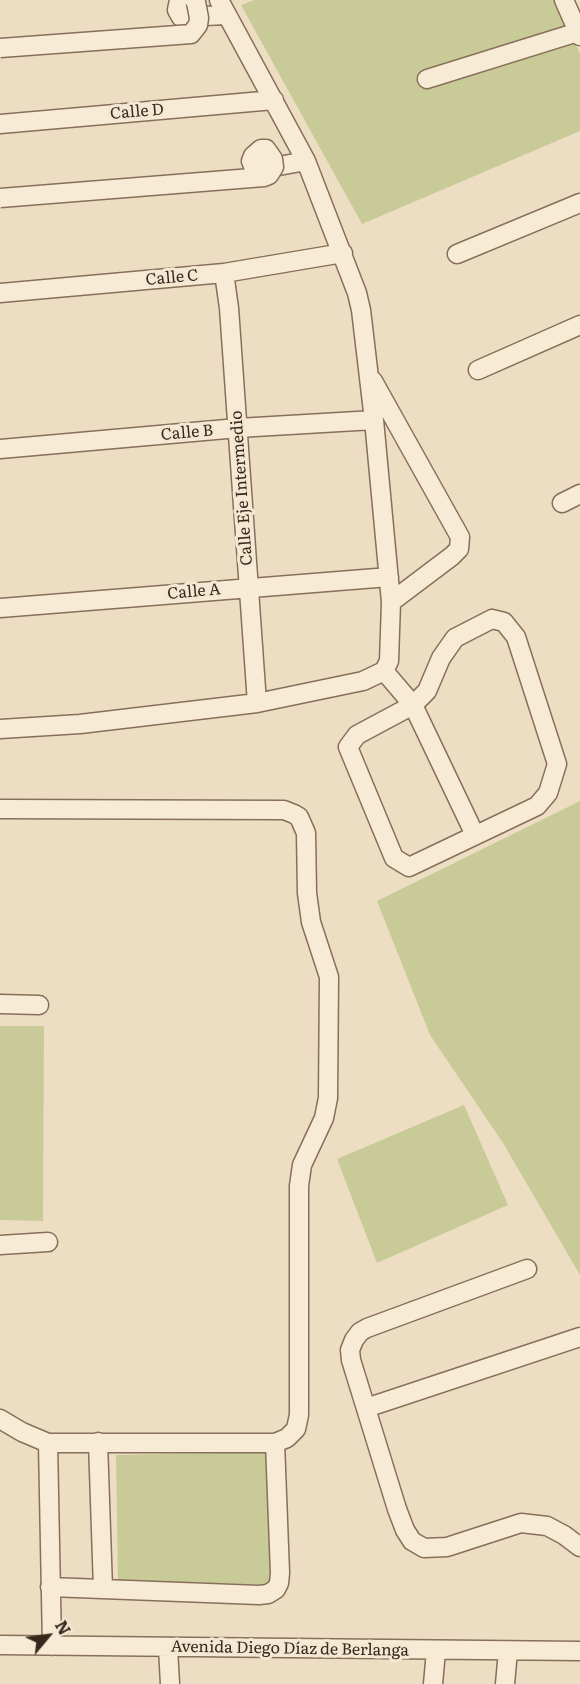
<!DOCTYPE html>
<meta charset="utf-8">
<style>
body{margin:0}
#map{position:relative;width:580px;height:1684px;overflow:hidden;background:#edddc3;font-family:Literata,serif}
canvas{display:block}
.north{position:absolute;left:18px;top:1606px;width:60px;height:60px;-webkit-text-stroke:4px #f5e8d2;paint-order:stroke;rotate:61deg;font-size:16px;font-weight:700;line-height:24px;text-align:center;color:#37281e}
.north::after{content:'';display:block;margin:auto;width:21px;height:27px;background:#37281e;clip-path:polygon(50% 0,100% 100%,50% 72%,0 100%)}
</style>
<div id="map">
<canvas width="580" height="1684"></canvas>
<div class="north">N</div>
</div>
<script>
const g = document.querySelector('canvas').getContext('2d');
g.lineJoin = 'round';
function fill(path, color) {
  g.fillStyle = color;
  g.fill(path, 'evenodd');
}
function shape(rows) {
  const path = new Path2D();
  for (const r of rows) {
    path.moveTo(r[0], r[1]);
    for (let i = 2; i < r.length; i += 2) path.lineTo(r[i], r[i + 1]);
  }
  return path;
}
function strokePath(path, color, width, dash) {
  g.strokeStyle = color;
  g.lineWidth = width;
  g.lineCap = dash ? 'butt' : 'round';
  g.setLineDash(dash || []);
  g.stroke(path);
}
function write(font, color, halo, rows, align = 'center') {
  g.font = font + ' Literata,serif';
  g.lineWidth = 6;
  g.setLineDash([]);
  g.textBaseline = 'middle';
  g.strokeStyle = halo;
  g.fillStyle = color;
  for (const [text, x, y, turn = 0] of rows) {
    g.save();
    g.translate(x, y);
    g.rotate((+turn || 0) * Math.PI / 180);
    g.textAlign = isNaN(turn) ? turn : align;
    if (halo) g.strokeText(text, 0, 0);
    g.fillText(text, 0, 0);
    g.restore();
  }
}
const green = shape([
 [254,0,557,0,580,54,580,131,362,224,241,5],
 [580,801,580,1275,503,1143,430,1035,377,901],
 [0,1026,44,1026,43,1221,0,1220],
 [464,1105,508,1205,377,1263,337,1159],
 [271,1452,275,1585,118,1580,116,1455]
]);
const minor = shape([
 [179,0,177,10,181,17,227,15],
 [219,0,306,161,357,293,361,310,374,420,391,602,389,661,384,671],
 [564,0,580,36],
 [427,79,578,32],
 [0,124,274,100],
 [262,169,306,161],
 [457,254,580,203],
 [224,273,229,308,257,703],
 [0,293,224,273,343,253],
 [478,370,580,325],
 [373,381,460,537,459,549,452,556,391,602],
 [0,449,238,428,374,420],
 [562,503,580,494],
 [0,608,389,577],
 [492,619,504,622,516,637,557,764,548,793,537,806,409,867,394,858,348,747,357,735,413,705,427,691,441,658,455,638,492,619],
 [384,671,413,705,475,835],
 [0,729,80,724,257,703,363,681,384,671],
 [0,809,284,810,294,814,299,817,306,833,307,893,311,922,329,977,328,1098,324,1118,302,1165,299,1186,299,1415,296,1429,287,1438,275,1443,48,1443,22,1432,0,1419],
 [0,1004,39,1005],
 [0,1245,48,1242],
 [527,1269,367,1328,360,1332,354,1340,350,1350,351,1360,397,1509,405,1530,412,1541,424,1548,447,1547,521,1523,547,1526,564,1535,580,1547],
 [366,1408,580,1337],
 [98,1442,103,1589],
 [48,1443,52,1646],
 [50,1587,259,1595,268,1594,276,1589,279,1583,280,1573,275,1443],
 [0,1645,580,1651],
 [168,1648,170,1684],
 [433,1684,436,1651],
 [505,1684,508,1651]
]);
const minorBridge = shape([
 [0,48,191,34,198,25,199,18,196,2,194,0],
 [0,198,264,177,269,175,274,167,273,159,266,149,261,149,253,156,251,161,253,166,256,168,262,169]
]);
const streetNames = [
 ["Calle D",137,112,-5],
 ["Calle C",172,278,-5],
 ["Calle B",187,433,-5],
 ["Calle Eje Intermedio",242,488,-94],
 ["Calle A",194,592,-5],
 ["Avenida Diego Díaz de Berlanga",290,1649,1]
];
fill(green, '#c8cb97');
strokePath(minor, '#876f5a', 21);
strokePath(minor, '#f8ebd6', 18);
strokePath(minorBridge, '#876f5a', 21, []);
strokePath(minorBridge, '#f8ebd6', 18);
write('16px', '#37281e', '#f5e8d2', streetNames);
</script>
